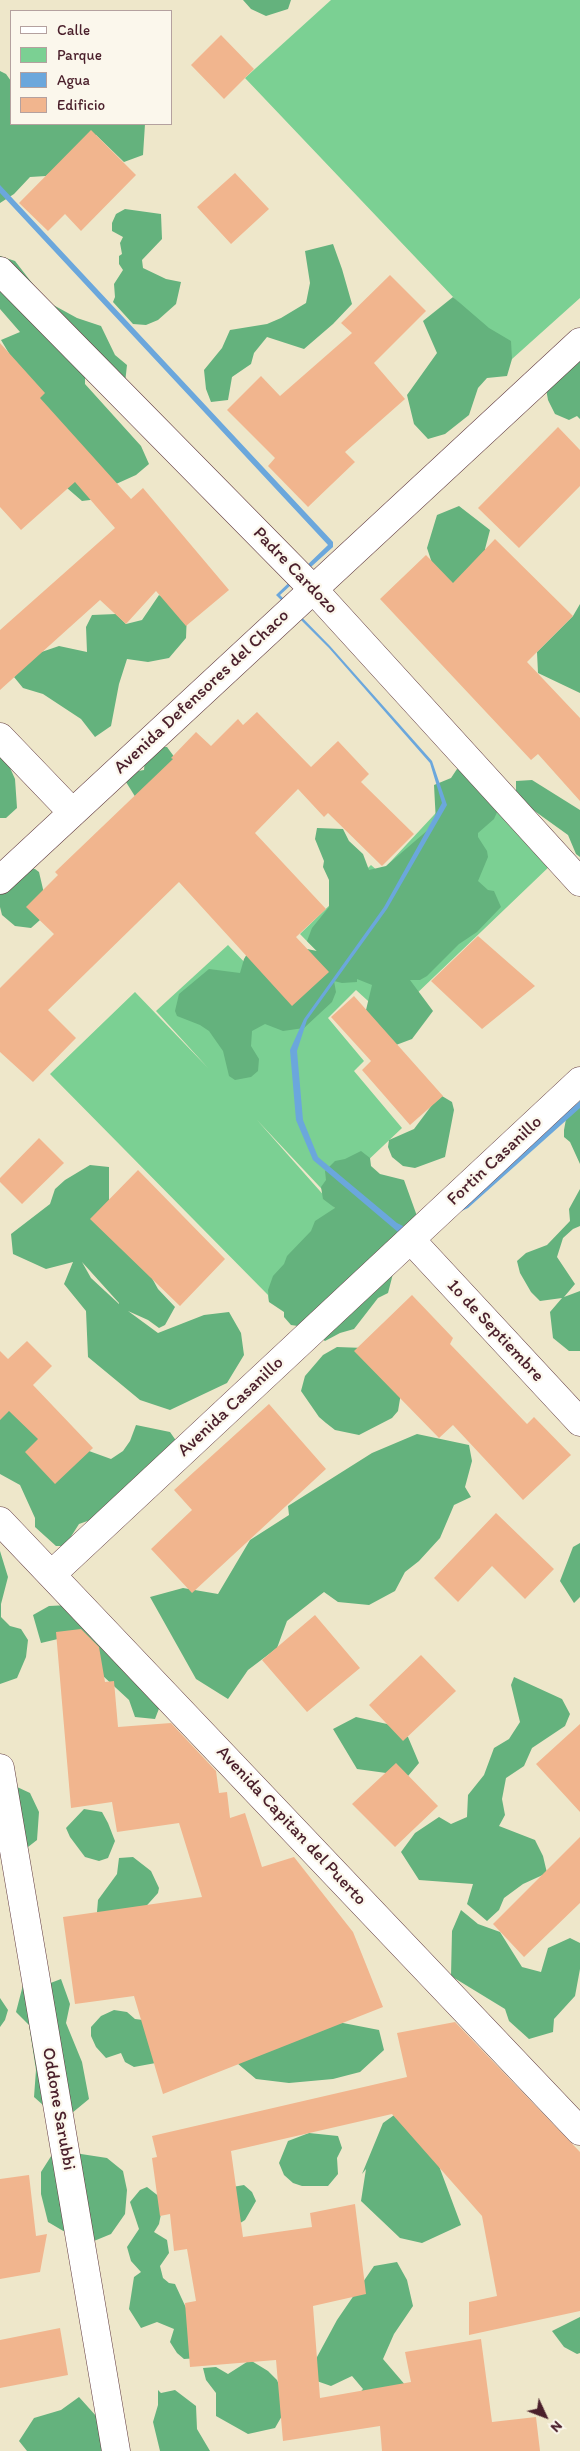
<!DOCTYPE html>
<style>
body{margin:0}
#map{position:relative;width:580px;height:2451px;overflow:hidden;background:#eee7ca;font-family:Itim,sans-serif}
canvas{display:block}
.legend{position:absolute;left:10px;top:10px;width:162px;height:115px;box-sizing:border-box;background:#fbf7ec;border:1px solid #b4a19f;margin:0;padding:6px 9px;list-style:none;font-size:15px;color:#4a1f2b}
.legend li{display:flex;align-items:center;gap:10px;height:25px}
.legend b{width:25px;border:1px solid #b4a19f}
.north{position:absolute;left:520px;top:2391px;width:50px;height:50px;-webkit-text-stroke:4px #fbf7ec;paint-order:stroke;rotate:133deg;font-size:14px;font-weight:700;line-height:20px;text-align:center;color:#4a1f2b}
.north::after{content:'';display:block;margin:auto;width:18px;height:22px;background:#4a1f2b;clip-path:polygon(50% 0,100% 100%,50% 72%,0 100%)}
</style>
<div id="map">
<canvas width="580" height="2451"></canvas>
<ul class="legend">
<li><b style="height:6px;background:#fff"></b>Calle</li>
<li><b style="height:14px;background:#7bd093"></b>Parque</li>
<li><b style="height:14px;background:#6ba7dc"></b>Agua</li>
<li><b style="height:14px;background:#f1b58e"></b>Edificio</li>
</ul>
<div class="north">N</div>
</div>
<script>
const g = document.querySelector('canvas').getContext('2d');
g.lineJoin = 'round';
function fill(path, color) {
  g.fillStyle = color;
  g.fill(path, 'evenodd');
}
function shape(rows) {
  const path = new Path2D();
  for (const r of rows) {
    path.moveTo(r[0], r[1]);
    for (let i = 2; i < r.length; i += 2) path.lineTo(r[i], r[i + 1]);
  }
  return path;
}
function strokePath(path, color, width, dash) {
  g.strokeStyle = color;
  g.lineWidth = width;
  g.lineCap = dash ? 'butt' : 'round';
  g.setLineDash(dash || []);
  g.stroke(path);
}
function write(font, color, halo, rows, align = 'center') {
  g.font = font + ' Itim,sans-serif';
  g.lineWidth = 4.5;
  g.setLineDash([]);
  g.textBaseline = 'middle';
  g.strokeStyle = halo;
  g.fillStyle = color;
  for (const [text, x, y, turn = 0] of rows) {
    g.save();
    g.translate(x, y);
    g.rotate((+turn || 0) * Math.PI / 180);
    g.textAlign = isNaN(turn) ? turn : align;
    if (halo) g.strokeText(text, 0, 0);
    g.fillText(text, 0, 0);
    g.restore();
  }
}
const green = shape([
 [331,0,580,0,580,298,512,359,245,78],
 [473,773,553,863,389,1020,356,990,328,1018,364,1061,354,1071,402,1128,364,1164,418,1221,269,1302,268,1295,50,1074,135,992,208,1068,156,1011,228,945,291,1011,334,969,300,934,371,865,380,873],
 [257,1120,349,1218,335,1208]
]);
const forest = shape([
 [243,0,291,0,288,9,266,16,251,9],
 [0,71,6,74,11,81,11,124,145,124,143,155,124,162,96,135,46,176,30,177,14,194,0,203],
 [125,209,161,214,162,239,142,260,143,268,166,279,181,282,176,304,158,320,146,325,133,324,113,302,115,297,114,284,123,270,119,264,119,256,122,254,120,243,123,237,112,231,112,223,116,214],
 [333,244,342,269,352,304,333,324,304,349,267,337,254,353,251,364,232,377,228,400,211,402,206,389,204,370,222,348,230,330,267,324,281,318,306,303,310,283,305,251],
 [0,256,15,261,46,301,77,318,101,326,115,355,127,365,124,392,107,397,87,380,85,365,85,384,141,446,149,464,136,475,116,484,98,499,82,501,67,488,32,474,10,355,1,340,20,332,0,309],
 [453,297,489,328,511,341,512,359,507,376,487,378,478,388,469,415,445,434,428,439,414,424,407,395,437,353,423,321],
 [580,360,580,419,577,416,569,420,555,414,548,400,545,383],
 [459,506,490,530,485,549,489,571,476,592,439,584,427,548,437,515],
 [159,595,187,612,186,638,169,658,148,662,127,659,119,684,111,726,95,737,81,719,43,694,23,688,14,677,27,657,59,646,87,652,86,627,92,615,116,614,126,624,142,620],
 [580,604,580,693,538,673,537,652,573,616],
 [162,747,167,747,178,762,136,798,126,782,138,771,144,770,145,758],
 [0,752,7,761,15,779,17,808,6,818,0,818],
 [457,769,472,770,498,810,494,819,478,833,478,837,487,851,488,857,478,881,488,890,494,891,501,907,477,932,459,944,427,976,420,980,410,980,433,1011,412,1039,388,1048,366,1010,372,985,357,979,357,982,342,983,334,981,336,992,332,1002,304,1028,283,1031,265,1024,252,1031,251,1046,259,1059,258,1071,251,1077,235,1080,229,1076,223,1051,209,1031,200,1025,177,1016,175,1011,179,994,209,969,240,973,244,959,250,949,302,948,317,951,307,941,312,928,329,907,329,880,323,867,324,861,315,839,317,828,343,829,349,841,363,854,369,870,386,866,436,823,434,785,451,778],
 [532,780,580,810,580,857,576,854,568,835,529,807,516,793,516,781],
 [24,868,35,869,39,872,46,902,40,920,31,928,15,926,2,915,0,907,0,885],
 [442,1096,452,1102,454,1110,445,1157,415,1168,403,1166,392,1157,388,1147,389,1140,414,1129,432,1105],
 [580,1101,580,1164,570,1142,564,1137,564,1130,566,1119],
 [361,1151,370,1158,371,1166,380,1174,404,1180,417,1216,402,1239,388,1293,378,1298,354,1329,340,1333,325,1341,305,1327,291,1325,284,1317,284,1312,269,1302,268,1290,273,1276,284,1264,287,1256,311,1231,315,1221,335,1208,323,1199,321,1187,326,1180,325,1171,335,1161,345,1159],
 [90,1165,109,1167,109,1201,158,1289,175,1307,165,1325,159,1328,148,1320,128,1311,158,1333,204,1315,229,1312,241,1333,244,1355,227,1383,170,1410,140,1400,88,1357,86,1311,64,1284,73,1262,46,1269,13,1254,11,1234,50,1204,55,1189,65,1180],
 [82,1262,119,1303,119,1304,91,1278],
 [580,1189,580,1226,573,1229,563,1238,557,1257,575,1284,564,1297,580,1291,580,1351,569,1351,553,1338,550,1312,562,1298,540,1301,531,1292,520,1273,517,1261,526,1253,547,1245,570,1221,569,1209],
 [337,1347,364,1348,401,1393,398,1411,392,1418,359,1435,335,1430,326,1423,319,1417,301,1391,305,1376,323,1355],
 [0,1359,89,1451,111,1459,123,1451,130,1441,136,1425,170,1432,177,1442,93,1519,79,1524,65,1546,56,1546,35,1527,35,1518,20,1485,0,1474],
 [417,1434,469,1445,472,1461,465,1487,471,1497,454,1505,440,1538,419,1561,405,1572,395,1591,369,1605,338,1602,324,1592,287,1621,277,1648,248,1670,228,1699,196,1679,150,1597,183,1588,218,1594,250,1540,289,1515,288,1506,372,1453],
 [580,1543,580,1597,574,1603,560,1581,573,1547],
 [0,1551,8,1577,1,1604,1,1617,10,1626,21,1629,28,1640,26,1657,17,1678,0,1684],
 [69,1605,165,1693,155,1719,135,1717,129,1700,62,1638,41,1643,33,1615,49,1606],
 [514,1677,562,1699,570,1714,565,1726,532,1748,524,1766,506,1778,502,1799,505,1815,499,1826,535,1840,543,1856,547,1873,523,1884,504,1898,499,1910,487,1921,467,1904,473,1884,419,1880,401,1852,415,1833,439,1817,451,1824,467,1817,468,1795,484,1775,494,1748,509,1739,520,1722,511,1685],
 [356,1717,387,1724,408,1737,419,1763,408,1776,357,1769,333,1729],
 [15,1786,30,1793,39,1812,37,1840,28,1847,7,1850],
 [84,1809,102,1812,108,1823,115,1841,108,1858,99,1861,85,1857,70,1837,66,1828],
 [133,1857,151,1871,159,1888,158,1893,131,1923,112,1921,97,1912,98,1900,117,1874,119,1858],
 [461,1910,478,1924,500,1932,522,1967,541,1972,548,1948,570,1938,580,1943,580,1969,575,1996,554,2019,553,2032,529,2039,509,2021,505,2009,451,1976,452,1931],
 [61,1979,70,2004,66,2023,82,2062,89,2099,72,2113,43,2105,34,2097,36,2070,29,2025,16,2012,23,1985,48,1984],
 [0,1998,8,2010,5,2020,0,2027],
 [114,2010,127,2012,135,2019,143,2020,161,2062,134,2067,125,2062,121,2053,106,2058,96,2047,91,2036,91,2027,101,2016],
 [343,2023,379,2030,384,2050,360,2072,333,2079,289,2083,256,2079,231,2058,309,2024],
 [397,2113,439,2166,461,2225,422,2243,400,2238,361,2201,366,2169,362,2174,383,2123],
 [309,2133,338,2136,342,2148,337,2158,338,2174,328,2186,302,2186,293,2183,284,2175,279,2163,288,2141],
 [55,2150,107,2158,123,2171,127,2190,125,2214,111,2234,94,2241,65,2232,48,2222,41,2194,41,2172],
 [244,2185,252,2192,256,2201,245,2220,234,2227,221,2189],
 [147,2187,161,2198,162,2209,159,2224,154,2232,167,2240,169,2253,160,2266,163,2278,169,2283,175,2284,187,2310,198,2358,184,2359,177,2353,170,2342,174,2329,157,2322,141,2328,129,2309,134,2277,141,2272,131,2261,127,2247,139,2229,130,2202,140,2190],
 [397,2262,407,2280,413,2306,394,2334,383,2359,418,2400,352,2402,363,2389,352,2376,331,2386,311,2379,317,2357,337,2320,374,2266],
 [580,2317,580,2353,577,2354,564,2347,552,2331],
 [250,2360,268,2371,277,2380,286,2402,283,2414,275,2428,248,2434,216,2416,216,2393,206,2380,203,2368,216,2367,228,2374],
 [158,2390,161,2393,175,2390,196,2406,197,2429,210,2451,160,2451,153,2422,158,2405],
 [79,2397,97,2417,104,2451,27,2451,19,2441,34,2418,61,2410]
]);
const water = shape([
 [0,185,333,542,333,547,280,595,330,646,432,761,447,805,387,909,307,1020,297,1051,303,1120,318,1157,397,1223,409,1229,521,1150,580,1101,580,1108,468,1208,405,1238,313,1160,296,1120,290,1050,304,1019,384,907,442,803,430,763,329,648,276,595,328,545,0,193]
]);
const building = shape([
 [221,35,254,69,224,99,191,65],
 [91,130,136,175,81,231,65,214,48,231,19,203],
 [235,173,269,209,231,244,197,207],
 [390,275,426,311,374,363,405,399,345,452,355,462,308,507,268,466,275,458,227,410,261,376,280,396,352,333,341,323],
 [0,343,45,393,40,398,131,499,143,488,229,590,186,626,156,591,126,624,100,600,0,690,0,630,115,528,75,482,21,530,0,507],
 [558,427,580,450,580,486,519,548,478,508],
 [495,539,573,616,527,662,580,718,580,801,538,754,531,760,380,599,426,555,453,583],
 [257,712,311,767,338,741,369,774,361,782,414,834,382,866,328,813,324,817,298,789,255,833,326,909,296,937,329,972,292,1006,179,882,48,1010,76,1038,33,1082,0,1052,0,988,54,934,26,907,58,875,55,872,173,759,171,758,196,732,211,746,238,719,243,725],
 [478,936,535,986,482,1029,431,981],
 [354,996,443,1096,410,1125,362,1070,371,1061,331,1017],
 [39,1138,64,1163,22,1204,0,1182,0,1178],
 [138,1170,225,1259,180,1306,90,1219],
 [412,1295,453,1338,450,1344,527,1424,534,1417,571,1455,523,1500,453,1425,439,1438,354,1351],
 [27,1341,52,1366,33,1385,93,1448,55,1484,25,1452,38,1439,9,1411,0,1420,0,1351,8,1359],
 [269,1404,326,1469,192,1593,151,1549,192,1510,174,1490],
 [496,1513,554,1569,525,1599,492,1566,458,1602,434,1578],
 [315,1615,360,1668,307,1712,262,1660],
 [81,1629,99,1647,105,1682,114,1681,118,1727,171,1723,216,1771,219,1793,227,1792,230,1818,245,1813,262,1867,294,1857,353,1932,383,2007,163,2094,134,1996,75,2004,63,1917,202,1897,179,1823,117,1832,112,1802,71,1808,56,1632],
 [421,1655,456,1691,403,1741,369,1705],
 [580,1724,580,1812,536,1764],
 [396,1763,438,1806,395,1847,352,1804],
 [580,1837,580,1903,524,1957,493,1924],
 [455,2022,580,2152,580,2311,469,2335,469,2302,497,2296,482,2216,392,2114,231,2151,243,2237,312,2227,310,2213,355,2204,366,2294,313,2306,320,2398,411,2382,405,2352,481,2339,492,2422,536,2417,540,2451,382,2451,380,2426,283,2441,276,2360,190,2367,185,2303,196,2301,187,2249,174,2251,170,2214,160,2216,152,2158,157,2157,152,2136,407,2077,397,2033],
 [29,2175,36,2236,47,2234,40,2272,0,2279,0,2179],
 [60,2328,68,2375,0,2388,0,2340]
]);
const minor = shape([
 [0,271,313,589,580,882],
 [0,737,72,812],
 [0,880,580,342],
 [411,1240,580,1422],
 [0,1521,580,2131],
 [52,1574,580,1081],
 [0,1768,116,2451]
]);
const streetNames = [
 ["Padre Cardozo",295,571,46],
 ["Avenida Defensores del Chaco",202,692,-43],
 ["Fortin Casanillo",495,1161,-43],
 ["1o de Septiembre",495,1331,47],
 ["Avenida Casanillo",231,1407,-43],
 ["Avenida Capitan del Puerto",291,1826,47],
 ["Oddone Sarubbi",58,2109,80]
];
fill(green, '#7bd093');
fill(forest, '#64b27d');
fill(water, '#6ba7dc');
fill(building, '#f1b58e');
strokePath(minor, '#633d43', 29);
strokePath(minor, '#fff', 28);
write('18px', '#4a1f2b', '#fbf7ec', streetNames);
</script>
